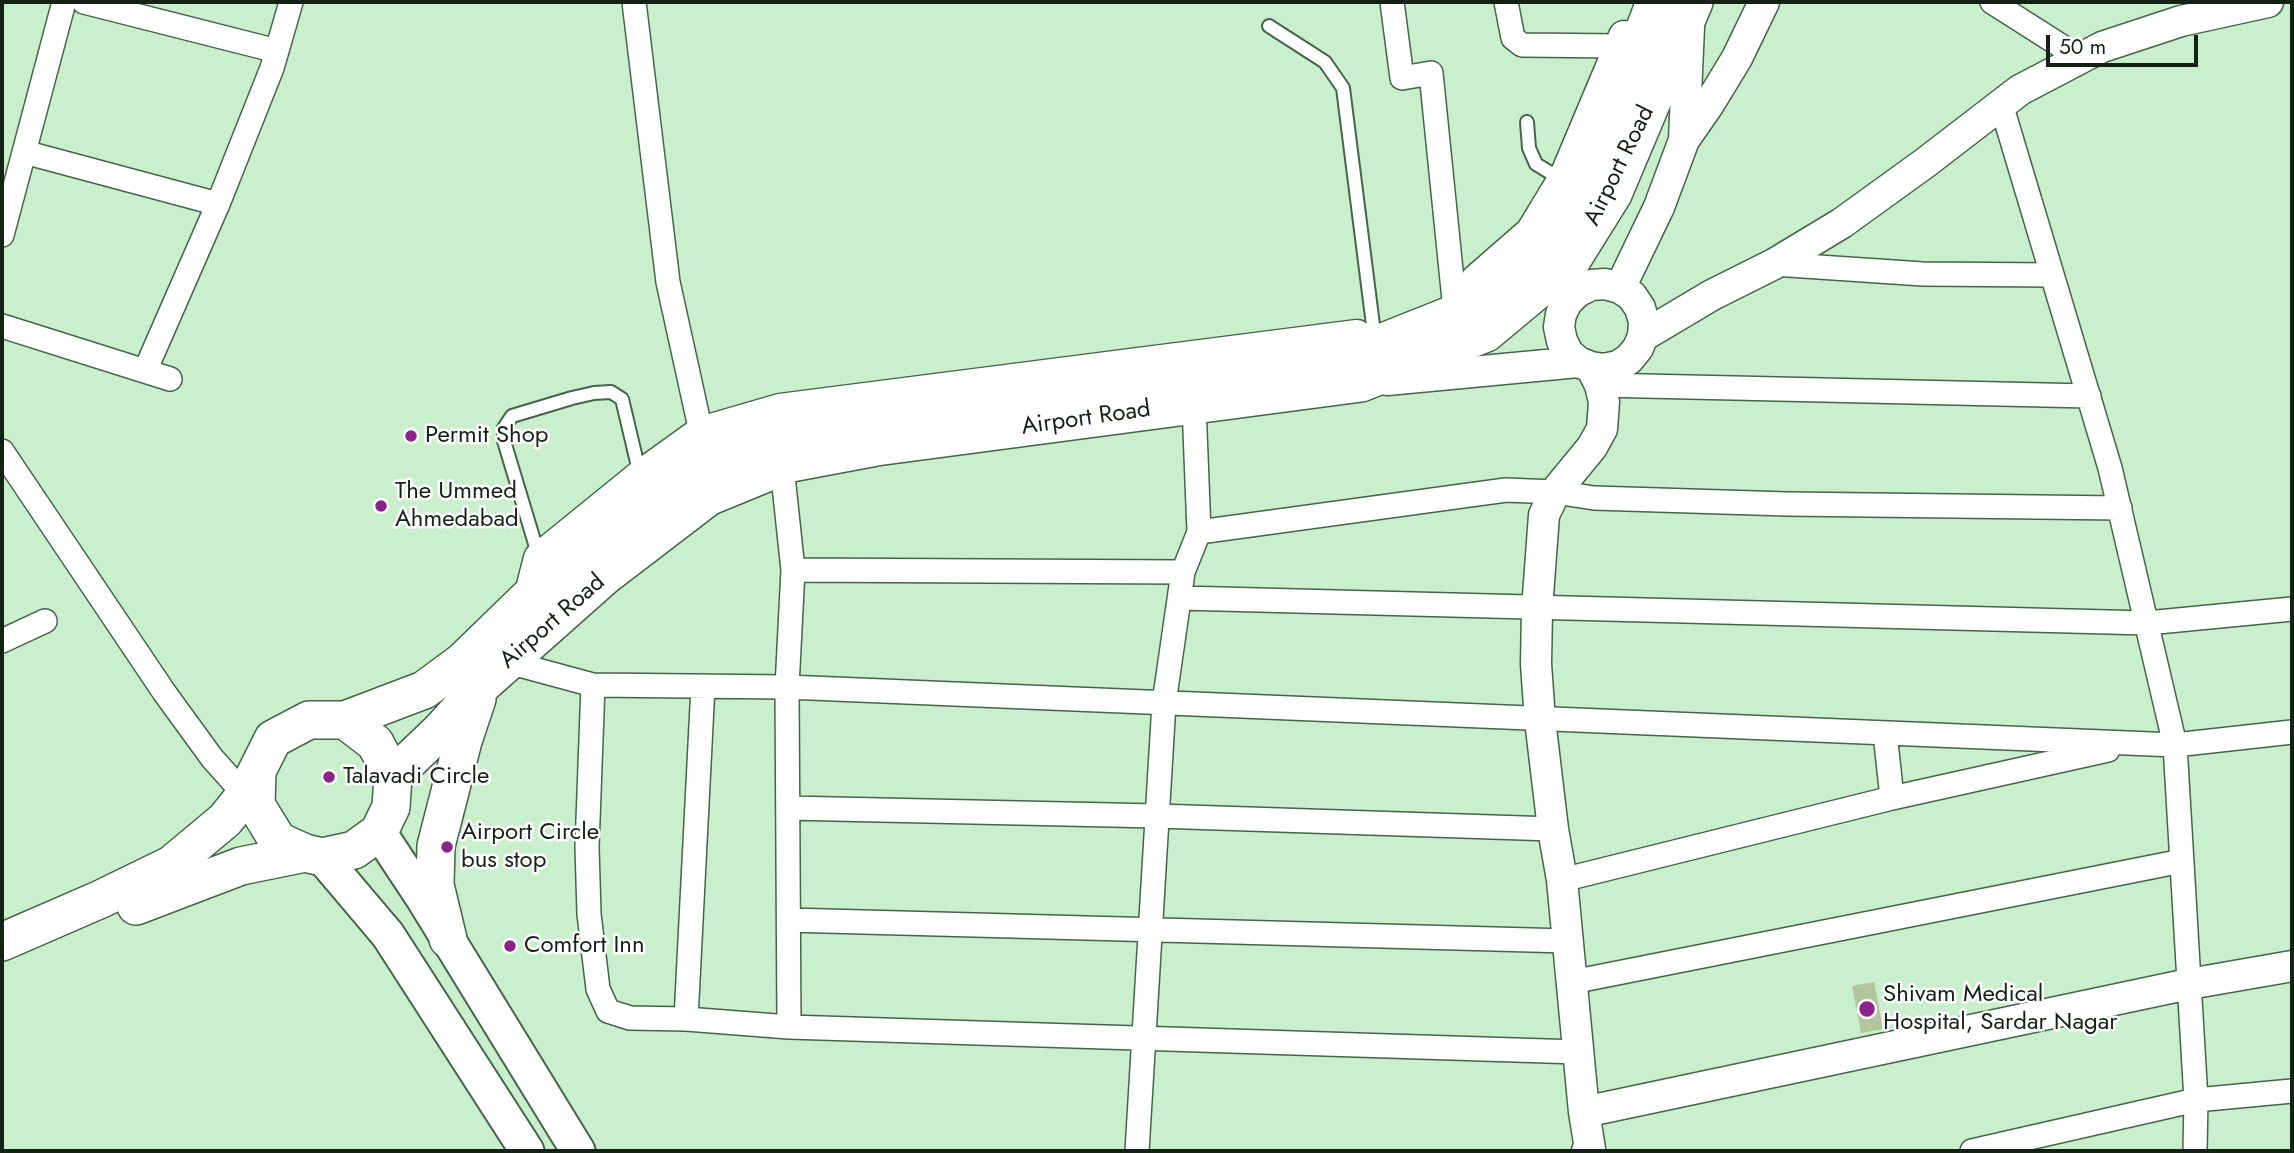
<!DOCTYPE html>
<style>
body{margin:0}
#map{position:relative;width:2294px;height:1153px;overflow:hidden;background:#c9efcd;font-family:Jost,sans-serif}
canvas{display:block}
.frame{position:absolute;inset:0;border:4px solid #142216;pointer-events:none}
.scale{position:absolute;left:2046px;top:35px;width:152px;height:32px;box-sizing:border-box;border:4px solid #142216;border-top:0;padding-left:9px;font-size:21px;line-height:24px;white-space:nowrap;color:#142216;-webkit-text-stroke:5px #fff;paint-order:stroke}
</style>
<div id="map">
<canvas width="2294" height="1153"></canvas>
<div class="frame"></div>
<div class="scale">50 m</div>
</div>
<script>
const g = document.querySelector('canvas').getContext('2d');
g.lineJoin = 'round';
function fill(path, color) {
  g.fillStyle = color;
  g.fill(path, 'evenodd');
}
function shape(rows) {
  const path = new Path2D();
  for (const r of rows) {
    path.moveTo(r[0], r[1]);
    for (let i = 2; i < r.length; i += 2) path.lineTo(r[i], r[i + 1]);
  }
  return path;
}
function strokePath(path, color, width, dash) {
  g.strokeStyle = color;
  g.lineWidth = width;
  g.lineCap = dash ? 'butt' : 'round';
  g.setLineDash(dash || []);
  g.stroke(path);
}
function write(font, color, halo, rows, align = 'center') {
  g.font = font + ' Jost,sans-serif';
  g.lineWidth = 5;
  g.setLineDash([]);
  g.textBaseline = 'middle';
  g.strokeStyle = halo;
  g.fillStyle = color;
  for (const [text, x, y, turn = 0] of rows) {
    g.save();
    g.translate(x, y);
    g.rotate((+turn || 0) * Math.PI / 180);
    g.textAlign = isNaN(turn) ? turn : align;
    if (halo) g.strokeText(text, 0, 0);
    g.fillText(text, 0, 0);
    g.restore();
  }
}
const building = shape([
 [1874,982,1883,1029,1861,1033,1852,986]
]);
const service = shape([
 [1269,26,1325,62,1343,88,1374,333],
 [1527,122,1529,148,1536,164,1549,172,1564,176],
 [539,557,504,441,504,428,512,416,572,398,594,393,611,392,622,399,640,475]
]);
const minor = shape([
 [84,2,277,51],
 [634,2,668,282,701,432],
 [1392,2,1402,78,1431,73,1454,300],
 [1506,2,1513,38,1522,45,1620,46],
 [1992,2,2080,58],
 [2001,104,2110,468,2175,745,2196,1100,2195,1151],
 [24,152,218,204],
 [2,235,64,2],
 [1774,264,1923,274,2052,275],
 [2,326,170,379],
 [145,371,218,204,272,68,291,2],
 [1600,385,2089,396],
 [2,451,164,692,212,758,245,795],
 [782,467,793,570,787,687,789,1027,1578,1052],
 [1199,532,1506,490,1555,492,1594,498,1787,504,2120,508],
 [793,570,1183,572],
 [1181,598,2147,623,2292,609],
 [2,641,45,621],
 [508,662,593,685,787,687,2175,745,2292,732],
 [593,685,587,847,589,914,598,989,608,1011,630,1018,686,1019,703,686],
 [1885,733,1892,798],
 [788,808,1157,816,1553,829],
 [1562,880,1892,798,2108,750],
 [789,920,1568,941],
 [1572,982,2182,861],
 [686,1019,789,1027],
 [1137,1151,1164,703,1183,572,1199,532,1194,405],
 [1972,1151,2196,1100,2292,1091]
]);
const tertiary = shape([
 [1684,140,1709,104,1737,58,1764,2],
 [1476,280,1531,232,1565,176,1624,36],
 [1620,288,1659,207,1684,140,1689,27],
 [1643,336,1712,295,1774,264,1842,223,1925,163,2020,90,2102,47,2181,21,2268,2],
 [1387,380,1578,362],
 [529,597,539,558,640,476,701,432,780,409,1357,335],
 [1584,1112,1562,880,1553,829,1540,720,1536,664,1537,609,1544,515,1555,492,1592,447,1602,429,1604,402,1600,385,1591,367,1578,362,1568,353,1562,341,1559,327,1561,314,1567,302,1577,292,1591,285,1605,284,1620,288,1632,296,1640,308,1644,322,1643,336,1638,348,1629,359,1618,366,1604,369,1591,367],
 [1587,1151,1590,1149,1584,1112,2189,984,2292,966]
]);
const secondary = shape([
 [379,832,424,900,578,1151],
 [322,857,388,935,527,1151]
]);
const primary = shape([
 [345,720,424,690,462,662,529,597,707,459,782,435,871,418,1353,354,1471,307,1547,244,1605,134,1655,2],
 [393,776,441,730,482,685,606,575,708,497,791,463,876,447,1361,383,1486,333,1570,263,1613,194,1694,2],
 [136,906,241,866,305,853],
 [448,939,435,885,436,846,463,741,477,699],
 [2,942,101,899,171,865,225,820,245,795,273,739,309,720,345,720,375,743,393,776,391,807,379,832,354,850,322,857,305,853,278,841,256,805,257,771]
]);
const markers = [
 [411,436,7,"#8b248a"],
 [381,506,7,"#8b248a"],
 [329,777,7,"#8b248a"],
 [447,847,7,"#8b248a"],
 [510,946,7,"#8b248a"],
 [1867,1009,9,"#8b248a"]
];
const streetNames = [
 ["Airport Road",1620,166,-64],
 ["Airport Road",1086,419,-8],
 ["Airport Road",553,622,-41]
];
const poiNames = [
 ["Permit Shop",425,436],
 ["The Ummed",395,492],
 ["Ahmedabad",395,520],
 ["Talavadi Circle",343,777],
 ["Airport Circle",461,833],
 ["bus stop",461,861],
 ["Comfort Inn",524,946],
 ["Shivam Medical",1883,995],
 ["Hospital, Sardar Nagar",1883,1023]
];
fill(building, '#b2c59c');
strokePath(service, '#446548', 16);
strokePath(minor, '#446548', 26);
strokePath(tertiary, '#446548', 33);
strokePath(secondary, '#446548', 37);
strokePath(primary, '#446548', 40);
strokePath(service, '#fff', 12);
strokePath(minor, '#fff', 23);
strokePath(tertiary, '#fff', 30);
strokePath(secondary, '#fff', 33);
strokePath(primary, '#fff', 37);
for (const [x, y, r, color] of markers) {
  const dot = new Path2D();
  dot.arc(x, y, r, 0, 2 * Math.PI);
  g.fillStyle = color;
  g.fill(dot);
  strokePath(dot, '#fff', 2.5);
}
write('24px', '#142216', '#fff', streetNames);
write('24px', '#142216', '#fff', poiNames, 'left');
</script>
